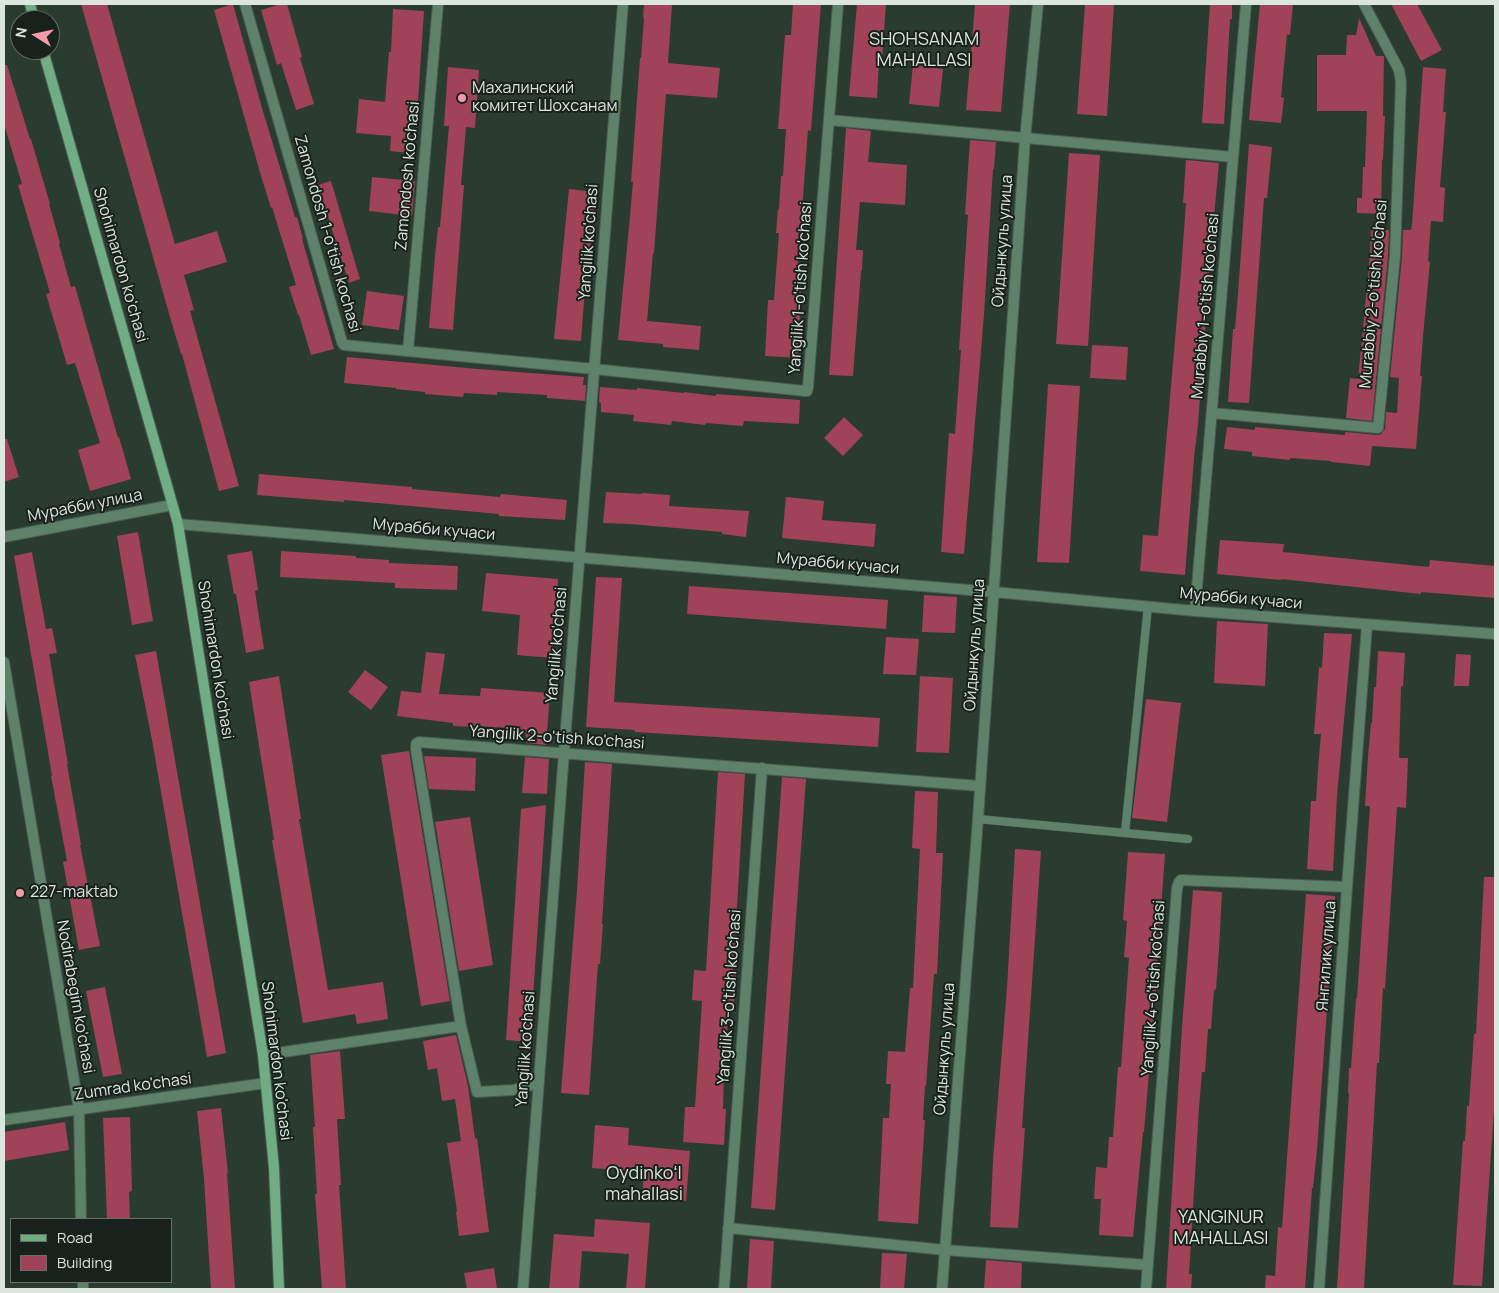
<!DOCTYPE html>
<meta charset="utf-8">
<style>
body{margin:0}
#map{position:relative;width:1499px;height:1293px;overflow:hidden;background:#293c2f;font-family:Manrope,sans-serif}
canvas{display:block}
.frame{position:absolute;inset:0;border:5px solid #dae6de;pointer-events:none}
.legend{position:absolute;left:10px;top:1218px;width:162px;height:65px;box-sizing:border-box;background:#18211b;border:1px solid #667069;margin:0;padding:6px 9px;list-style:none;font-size:15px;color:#dae6de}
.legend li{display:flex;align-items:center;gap:10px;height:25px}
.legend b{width:25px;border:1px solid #667069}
.north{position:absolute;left:10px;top:10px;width:50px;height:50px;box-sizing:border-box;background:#18211b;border:1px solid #667069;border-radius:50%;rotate:280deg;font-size:14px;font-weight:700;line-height:20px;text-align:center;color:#dae6de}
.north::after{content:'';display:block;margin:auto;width:18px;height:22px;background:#f39aaa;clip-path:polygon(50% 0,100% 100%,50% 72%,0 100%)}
</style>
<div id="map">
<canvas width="1499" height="1293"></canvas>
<div class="frame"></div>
<ul class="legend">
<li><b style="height:6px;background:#70ac84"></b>Road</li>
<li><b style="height:14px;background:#a04258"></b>Building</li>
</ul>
<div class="north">N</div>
</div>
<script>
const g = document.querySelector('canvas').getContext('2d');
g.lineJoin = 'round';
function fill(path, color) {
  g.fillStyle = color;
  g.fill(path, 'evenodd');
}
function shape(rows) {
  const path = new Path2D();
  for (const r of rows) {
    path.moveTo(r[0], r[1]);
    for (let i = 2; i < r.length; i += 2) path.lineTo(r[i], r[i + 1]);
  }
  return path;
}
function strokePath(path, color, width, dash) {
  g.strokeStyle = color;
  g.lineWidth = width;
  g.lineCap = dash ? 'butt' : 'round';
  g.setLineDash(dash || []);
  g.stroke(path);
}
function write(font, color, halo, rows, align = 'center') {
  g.font = font + ' Manrope,sans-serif';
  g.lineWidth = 4;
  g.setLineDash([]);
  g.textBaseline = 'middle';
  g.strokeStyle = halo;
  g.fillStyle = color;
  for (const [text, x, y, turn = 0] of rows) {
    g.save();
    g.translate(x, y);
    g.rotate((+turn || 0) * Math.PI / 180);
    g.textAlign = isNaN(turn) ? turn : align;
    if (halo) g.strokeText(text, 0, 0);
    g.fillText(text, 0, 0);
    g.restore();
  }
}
const building = shape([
 [81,4,107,4,175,244,217,231,227,262,184,275,194,310,190,311,239,486,219,491,182,354,181,354,170,317],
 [233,4,262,108,295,217,297,217,303,239,302,239,334,349,311,355,299,315,298,315,289,287,296,285,272,207,271,208,261,176,214,10],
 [281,4,287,4,302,57,300,58,314,104,296,110,281,63,277,65,261,10],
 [644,4,672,4,668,63,720,68,717,98,666,94,654,253,653,253,647,321,701,326,699,350,663,347,663,344,618,340,629,227,633,182,631,182,640,58,641,58,644,18,643,18],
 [793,4,821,4,811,131,808,130,798,265,802,265,798,358,765,356,768,300,774,300,779,233,776,233,778,209,779,209,781,176,783,176,786,129,778,129,785,35,791,35],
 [857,4,886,4,882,60,879,60,877,98,849,96],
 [975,4,1010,4,1001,112,966,110],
 [1085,4,1114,4,1107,116,1077,114],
 [1210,4,1232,4,1232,19,1230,19,1224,124,1202,123],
 [1260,4,1293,4,1290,35,1287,34,1281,97,1284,98,1281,123,1249,120],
 [1391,4,1417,4,1442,50,1421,61],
 [393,9,424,11,418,101,413,101,410,153,390,151,391,136,356,133,359,99,385,102,389,52,391,52],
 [1359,18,1376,56,1384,56,1383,116,1385,116,1383,160,1382,160,1381,214,1357,213,1357,198,1362,198,1363,167,1365,167,1367,111,1317,111,1317,55,1346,55,1347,35,1356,35],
 [4,65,7,65,30,139,31,139,50,204,49,204,60,243,59,244,71,287,75,286,118,438,119,437,131,479,90,491,78,450,100,443,75,363,67,365,46,294,50,293,18,185,22,184,4,124],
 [913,65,943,69,939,107,909,104],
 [448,67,479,70,475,128,466,127,461,185,464,185,453,330,429,328,435,256,438,227,440,227,449,126,444,126],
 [1423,67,1446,69,1443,112,1446,112,1440,187,1445,188,1443,222,1431,221,1428,261,1430,262,1423,336,1420,376,1422,376,1416,449,1372,446,1370,466,1331,462,1331,461,1290,458,1290,460,1252,456,1252,452,1224,449,1227,427,1255,430,1255,427,1345,435,1345,432,1378,435,1381,434,1385,429,1386,412,1397,413,1399,378,1390,377,1402,257,1403,230,1411,230,1412,225],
 [846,128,871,131,868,162,907,165,905,205,860,202,856,250,863,250,862,271,861,271,853,376,829,375],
 [970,140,996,142,994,169,993,169,984,315,964,554,941,552,949,433,955,434,961,350,959,350,968,215,965,214],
 [1249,144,1272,147,1267,198,1264,198,1249,403,1228,402,1233,329,1235,329,1238,293],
 [1069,153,1100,155,1088,346,1056,344],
 [1186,160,1219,163,1212,239,1198,424,1194,458,1185,575,1140,571,1143,535,1158,536,1181,271,1186,203,1183,203],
 [372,177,415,181,412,216,369,211],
 [331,181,360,279,349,283,318,185],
 [569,189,596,192,589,261,587,260,581,341,554,339],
 [1371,230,1389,230,1388,256,1372,421,1346,418,1350,378,1358,379,1370,255],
 [367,291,404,296,399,330,362,325],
 [1092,345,1128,347,1126,380,1090,378],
 [347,357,478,369,584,377,583,385,586,385,585,401,547,398,547,395,497,392,497,395,464,393,463,397,425,394,425,392,396,389,396,388,344,383],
 [1048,384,1080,386,1069,563,1037,562],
 [600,387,637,390,637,388,684,393,684,392,716,396,716,394,800,400,799,424,744,421,743,426,706,423,705,425,672,421,671,425,633,421,634,415,601,412,601,403,599,402],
 [844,417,863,435,843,456,824,438],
 [4,439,7,439,19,477,4,482],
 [259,474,412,487,412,489,500,497,501,494,567,500,565,520,499,516,499,514,344,500,344,502,257,495],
 [606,492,642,494,642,493,670,495,669,506,749,511,746,537,722,534,722,532,630,524,603,523],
 [786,497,824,501,822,520,876,524,874,547,782,538],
 [138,532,153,621,132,625,117,536],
 [1220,540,1284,544,1283,552,1429,567,1430,560,1495,566,1495,598,1421,592,1421,594,1281,579,1281,580,1217,574],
 [252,551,258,590,255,591,264,649,246,653,236,594,234,594,227,555],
 [281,551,356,556,356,558,389,560,389,563,458,566,457,590,395,588,395,583,280,577],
 [32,552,46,629,52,628,57,653,49,654,68,764,67,764,81,845,80,845,100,946,79,950,63,862,67,861,51,776,52,775,14,556],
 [486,573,558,579,552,658,517,655,520,615,482,611],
 [596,577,622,578,614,702,880,718,878,747,635,732,635,730,586,727],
 [689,586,888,600,886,629,687,614],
 [924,595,957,597,955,633,922,632],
 [1217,621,1268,624,1265,686,1214,683],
 [1324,633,1352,634,1337,796,1333,871,1307,869,1311,801,1316,801,1318,769,1321,734,1314,734,1319,667,1322,668],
 [886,637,919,639,916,675,883,674],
 [156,651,226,1053,207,1057,152,740,135,655],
 [1378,651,1405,653,1403,687,1401,686,1399,758,1408,758,1406,808,1397,807,1385,989,1383,988,1379,1063,1377,1063,1364,1289,1337,1289,1349,1093,1348,1093,1349,1068,1351,1068,1356,998,1357,998,1370,806,1365,806,1368,756,1371,723,1372,723,1374,687,1376,687],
 [426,652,445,654,439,694,480,696,481,688,550,693,546,745,526,743,526,734,509,732,509,728,475,726,475,727,453,726,453,723,397,716,401,691,421,693],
 [1456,654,1471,655,1469,686,1454,686],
 [365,670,388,687,371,710,348,692],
 [279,676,301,819,299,819,328,990,383,982,388,1019,357,1024,355,1014,303,1023,272,840,274,840,249,682],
 [920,676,953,678,949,753,916,752],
 [1146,699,1181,703,1167,822,1132,818],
 [409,751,450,1001,421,1006,381,755],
 [424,756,476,758,475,791,429,789],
 [525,757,549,759,547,794,522,793],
 [585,762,612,764,602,924,603,924,600,964,598,964,589,1095,561,1093,577,890],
 [718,772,745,774,733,972,736,973,734,1003,729,1003,724,1076,723,1109,726,1109,724,1145,683,1142,685,1107,695,1107,702,1001,692,1000,694,970,706,971],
 [782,777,806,779,775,1210,751,1208],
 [915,791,938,792,936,853,943,853,937,974,934,974,926,1086,925,1085,923,1120,925,1120,918,1224,878,1221,883,1118,889,1118,891,1084,886,1084,888,1051,905,1052,910,988,913,988,920,849,912,848],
 [546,805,530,1042,506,1040,521,809],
 [470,817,493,965,459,971,435,822],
 [1015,849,1041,851,1022,1128,1025,1128,1018,1228,990,1227,993,1160,1007,988],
 [1128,852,1165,854,1157,965,1158,965,1156,990,1144,1132,1143,1132,1133,1237,1099,1235,1101,1199,1094,1199,1096,1167,1107,1168,1109,1137,1113,1137,1118,1067,1121,1067,1129,958,1124,957,1127,921,1123,920],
 [1484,877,1495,877,1495,1095,1482,1286,1453,1285,1463,1141,1465,1141,1467,1106,1469,1106,1474,1034,1476,1034],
 [1193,890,1222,892,1219,949,1216,990,1214,989,1211,1029,1208,1029,1205,1072,1202,1072,1199,1108,1189,1274,1192,1274,1191,1289,1166,1289,1182,1027],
 [1306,894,1335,896,1317,1150,1313,1188,1312,1188,1305,1289,1265,1289,1266,1275,1275,1276,1278,1227,1282,1228],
 [105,987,122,1074,103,1077,86,991],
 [456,1035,468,1086,475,1139,477,1138,489,1232,459,1236,456,1212,457,1211,447,1143,461,1141,455,1099,442,1101,437,1068,428,1070,423,1041],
 [340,1051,345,1119,337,1119,341,1185,339,1185,346,1289,322,1289,315,1194,317,1194,313,1127,315,1127,310,1055],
 [221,1108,228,1173,227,1173,235,1289,211,1289,204,1179,197,1111],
 [130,1117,132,1191,129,1192,130,1219,107,1219,103,1118],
 [65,1122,69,1150,4,1161,4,1132],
 [595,1125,629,1128,628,1145,690,1151,686,1201,642,1197,644,1172,592,1168],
 [595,1219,650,1223,645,1289,626,1289,629,1254,582,1251,579,1289,549,1289,554,1234,594,1237],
 [750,1239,774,1241,771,1289,747,1289],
 [882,1253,907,1254,904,1289,880,1289],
 [986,1260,1022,1263,1021,1289,984,1289],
 [494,1268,497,1289,467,1289,464,1273]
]);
const service = shape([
 [978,819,1188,839],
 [1125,833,1148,606]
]);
const minor = shape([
 [245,4,342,342,344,345,594,369,805,391,807,391,808,387,838,4],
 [829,120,1233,157],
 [408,351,438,4],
 [1212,413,1378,428,1395,256,1401,82,1399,70,1364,4],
 [4,537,172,505],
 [1195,611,1246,4],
 [4,662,79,1110,81,1219],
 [263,1055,461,1026],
 [539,1083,513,1090,477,1092,461,1026,416,750,416,744,419,742,980,786],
 [728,1228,945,1250,1148,1265],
 [83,1282,83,1289],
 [523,1289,564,753,623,4],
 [724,1289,762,768],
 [1146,1289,1177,888,1179,882,1181,880,1347,887],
 [1319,1289,1347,887,1367,625]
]);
const tertiary = shape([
 [178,524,994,592,1195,611,1495,634],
 [4,1120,266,1083],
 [942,1289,978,819,1025,139,1038,4]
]);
const secondary = shape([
 [30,4,34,20],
 [43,50,178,524,263,1055,274,1168,279,1289]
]);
const markers = [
 [462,98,5,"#f39aaa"],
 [20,893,5,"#f39aaa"]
];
const poiNames = [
 ["Махалинский",472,89],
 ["комитет Шохcанам",472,107],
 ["227-maktab",30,893]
];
const streetNames = [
 ["Zamondosh ko'chasi",408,176,-85],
 ["Zamondosh 1-o'tish kochasi",327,234,74],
 ["Ойдынкуль улица",1003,241,-86],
 ["Yangilik ko'chasi",589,242,-86],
 ["Shohimardon ko'chasi",120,265,74],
 ["Yangilik 1-o'tish ko'chasi",801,288,-86],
 ["Murabbiy 2-o'tish ko'chasi",1374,294,-85],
 ["Murabbiy 1-o'tish ko'chasi",1206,306,-85],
 ["Мурабби улица",85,506,-11],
 ["Мурабби кучаси",434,530,5],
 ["Мурабби кучаси",838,564,5],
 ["Мурабби кучаси",1241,599,5],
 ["Yangilik ko'chasi",557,645,-85],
 ["Ойдынкуль улица",975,645,-86],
 ["Shohimardon ko'chasi",215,660,81],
 ["Yangilik 2-o'tish ko'chasi",557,738,4],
 ["Янгилик улица",1327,956,-86],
 ["Yangilik 4-o'tish ko'chasi",1154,988,-86],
 ["Nodirabegim ko'chasi",75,997,80],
 ["Yangilik 3-o'tish ko'chasi",730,997,-86],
 ["Yangilik ko'chasi",526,1049,-86],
 ["Ойдынкуль улица",945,1049,-86],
 ["Shohimardon ko'chasi",276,1061,83],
 ["Zumrad ko'chasi",133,1087,-8]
];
const neighbourhoodNames = [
 ["SHOHSANAM",924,40],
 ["MAHALLASI",924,61],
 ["Oydinkoʻl",644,1174],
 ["mahallasi",644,1195],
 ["YANGINUR",1221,1218],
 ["MAHALLASI",1221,1239]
];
fill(building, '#a04258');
strokePath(service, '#495b4e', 9);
strokePath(minor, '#495b4e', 12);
strokePath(tertiary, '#495b4e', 12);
strokePath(secondary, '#495b4e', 12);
strokePath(service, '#5d8269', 8);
strokePath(minor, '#5d8269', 10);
strokePath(tertiary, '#5d8269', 10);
strokePath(secondary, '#70ac84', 10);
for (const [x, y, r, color] of markers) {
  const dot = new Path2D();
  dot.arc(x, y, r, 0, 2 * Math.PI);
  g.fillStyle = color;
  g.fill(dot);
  strokePath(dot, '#18211b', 2);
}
write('16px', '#dae6de', '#18211b', poiNames, 'left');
write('16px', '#dae6de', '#18211b', streetNames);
write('18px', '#dae6de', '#18211b', neighbourhoodNames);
</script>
